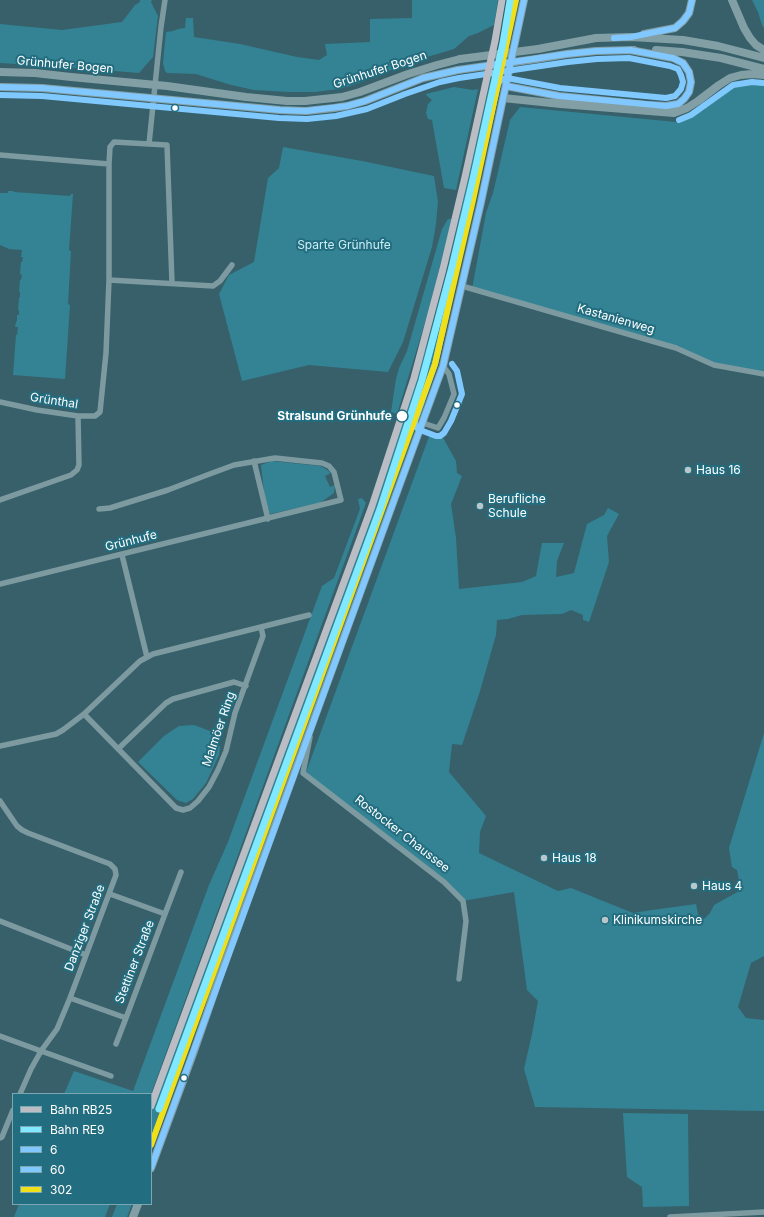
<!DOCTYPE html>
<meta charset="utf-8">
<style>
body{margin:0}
#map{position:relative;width:764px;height:1217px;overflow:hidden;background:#37606a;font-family:Inter,sans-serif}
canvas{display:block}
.legend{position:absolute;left:12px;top:1093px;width:140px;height:112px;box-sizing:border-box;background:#226d7f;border:1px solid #7aa7b2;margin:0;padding:5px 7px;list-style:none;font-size:12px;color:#fff}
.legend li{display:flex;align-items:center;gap:8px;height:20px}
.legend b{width:20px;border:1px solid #7aa7b2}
</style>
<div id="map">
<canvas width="764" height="1217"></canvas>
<ul class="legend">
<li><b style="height:5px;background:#bbbdc4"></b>Bahn RB25</li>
<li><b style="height:5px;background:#80e8ff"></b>Bahn RE9</li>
<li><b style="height:5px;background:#80c8ff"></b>6</li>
<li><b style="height:5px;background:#80c9ff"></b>60</li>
<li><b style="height:5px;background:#efe01a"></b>302</li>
</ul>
</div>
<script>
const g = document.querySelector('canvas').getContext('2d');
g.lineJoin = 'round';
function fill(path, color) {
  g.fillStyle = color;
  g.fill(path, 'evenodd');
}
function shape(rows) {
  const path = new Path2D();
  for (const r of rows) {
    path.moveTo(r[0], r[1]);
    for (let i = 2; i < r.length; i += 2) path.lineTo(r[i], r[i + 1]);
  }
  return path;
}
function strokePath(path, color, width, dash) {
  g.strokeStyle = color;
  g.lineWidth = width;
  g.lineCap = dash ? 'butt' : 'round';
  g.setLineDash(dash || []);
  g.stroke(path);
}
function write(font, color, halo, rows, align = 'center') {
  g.font = font + ' Inter,sans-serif';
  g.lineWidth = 4;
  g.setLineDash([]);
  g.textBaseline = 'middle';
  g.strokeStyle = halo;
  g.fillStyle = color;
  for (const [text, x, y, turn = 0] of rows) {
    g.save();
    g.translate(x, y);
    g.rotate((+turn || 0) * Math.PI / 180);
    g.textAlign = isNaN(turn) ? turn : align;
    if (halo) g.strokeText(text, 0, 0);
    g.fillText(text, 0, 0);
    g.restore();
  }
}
const green = shape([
 [140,0,152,0,151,2,158,16,153,57,139,73,65,67,0,63,0,24,62,30,122,22,135,5,140,2],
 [412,0,498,0,494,25,478,33,469,36,454,49,417,60,353,85,339,89,315,92,289,92,254,90,231,85,196,74,167,73,165,71,163,63,164,52,166,32,173,31,178,29,185,28,186,18,193,18,194,37,240,44,297,57,319,60,327,55,325,44,370,42,370,19,412,18],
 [752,0,764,0,764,28,762,25,758,12],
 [499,71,467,225,459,256,440,341,429,381,418,401,403,443,408,444,422,401,425,402,208,999,197,1014,191,1028,191,1045,151,1153,151,1113,378,496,403,418,428,341,448,267,492,73],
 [764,81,764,374,714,365,676,348,472,289,486,213,493,193,510,120,520,107,676,122,689,117,708,105,726,88,745,82],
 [454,87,473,90,478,89,456,190,444,188,432,120,428,119,426,113,428,104,432,100,427,96,426,94],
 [283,147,362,161,434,176,438,202,436,224,432,247,403,342,388,372,309,365,242,381,219,294,229,275,254,262,268,178,279,168],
 [8,191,13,191,14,192,70,196,71,194,73,194,69,250,71,251,68,304,70,305,65,379,13,375,16,335,17,335,18,327,15,327,16,322,17,321,17,315,19,315,19,310,18,310,19,298,20,297,20,292,19,292,20,280,21,280,22,275,20,274,21,262,22,262,23,257,21,257,22,250,9,249,0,245,0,193,8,193],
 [448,219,452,219,427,316,397,414,391,412,396,379,399,368,407,351,442,229],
 [436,433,442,436,456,461,457,473,462,476,451,504,456,538,459,589,522,582,536,576,542,543,564,543,557,561,556,577,574,573,587,524,604,515,608,508,619,514,607,536,609,562,589,622,583,620,583,615,571,610,562,614,522,615,508,619,497,620,496,635,480,691,462,745,452,744,449,772,486,816,480,832,479,853,558,891,571,888,633,913,652,910,696,904,699,919,704,919,710,913,714,905,741,890,737,870,732,867,729,848,764,733,764,956,751,963,738,1007,746,1018,764,1020,764,1111,535,1107,524,1069,532,1034,538,1001,527,990,514,892,463,901,444,882,305,775,430,434],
 [272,461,320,466,326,469,331,473,325,476,330,487,335,485,334,493,320,503,270,514,265,501,261,465],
 [362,498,366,503,151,1094,64,1094,74,1071,133,1091,209,885,228,842,322,586,334,578,360,509,358,499],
 [194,725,210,731,220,747,219,755,206,783,193,799,186,803,177,800,138,762,164,736,179,726],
 [623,1113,688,1114,689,1206,643,1207,642,1187,627,1177],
 [19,1204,110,1204,105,1217,14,1217],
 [117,1204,132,1204,127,1217,112,1217]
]);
const minor = shape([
 [149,144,167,145,172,283],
 [0,155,109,164],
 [109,280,213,286,220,281,232,265],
 [462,286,676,348,714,365,764,374],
 [0,402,37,410,78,416,95,416,100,412,106,353,109,280,109,164,110,147,114,142,149,144,161,27,165,0],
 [423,423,438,428,444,418,454,394,449,374,443,366],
 [254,461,268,519],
 [0,500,71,475,77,470,79,465,78,416],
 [122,555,147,657],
 [0,584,341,500,334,472,329,466,322,463,275,458,234,465,207,475,168,490,110,508,99,509],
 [84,714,176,808,183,810,190,808,198,801,209,787,218,770,226,751,235,713,263,636,261,627],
 [310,737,303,773,444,882,463,901,466,921,459,979],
 [0,746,56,734,63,730,84,714,140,661,153,654,309,615],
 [118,749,166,703,173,699,234,682,246,686],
 [0,801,17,826,22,830,28,833,110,864,115,869,116,875,70,998,57,1029,41,1051,111,1076],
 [165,914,181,872],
 [0,921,86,955],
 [70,998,126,1018,165,914,110,894],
 [0,1036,41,1051,31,1069,20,1094],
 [116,1044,126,1018],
 [0,1138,2,1137,13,1110],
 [670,1217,764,1212]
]);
const secondary = shape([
 [732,0,744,28,750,38,756,45,764,50],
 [644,34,675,28,683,21,689,13,692,0],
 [538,49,596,38,631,37,683,40,718,46,764,58],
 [656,50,682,52,721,58,764,69],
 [536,59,567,54,596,51,634,50],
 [0,72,35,73,71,77,167,86,246,97,287,101,305,101,342,97,360,92,408,74,437,65,460,59],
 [506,86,559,96,647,105,666,106,678,104,684,99,689,92,691,82,689,72,683,63,673,58,630,50],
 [0,87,42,88,280,110,306,111,334,108,347,106,365,101,423,78,458,70],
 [503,98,561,104,674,113,687,108,698,101,719,85,730,78,741,75,752,74,764,75],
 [151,1168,194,1051,219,979,443,366,481,202,524,0],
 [133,1217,138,1204]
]);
const secondaryBridge = shape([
 [460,59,538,49],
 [458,70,536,59]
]);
const bus1 = shape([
 [614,38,631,37,675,28,683,21,689,13,692,0],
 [0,87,42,88,280,110,306,111,347,106,365,101,423,78,458,70,567,54,596,51,630,50,673,58,683,63,689,72,691,82,689,92,684,99,678,104,666,106,559,96,506,86],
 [151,1168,443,366,481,202,524,0]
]);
const bus2 = shape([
 [0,95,42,96,279,118,307,119,336,116,367,109,405,94,440,82,459,78,568,62,597,59,629,58,670,66,678,69,681,75,683,82,681,89,675,96,666,98,560,88,507,78,503,79,500,81,498,84,435,364,415,421,416,427,420,430,436,436,440,436,444,433,451,421,462,394,457,371,452,364],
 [679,120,691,115,733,85,752,82,763,83]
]);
const bus3 = shape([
 [151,1145,435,364,473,200,516,0]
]);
const rail1 = shape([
 [151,1106,372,506,414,378,443,269,465,177,495,41,502,0]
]);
const rail2 = shape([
 [159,1109,380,509,422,380,451,271,473,179,503,43,510,1]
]);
const markers = [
 [175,108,3.5,"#fff"],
 [457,405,3.5,"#fff"],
 [402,416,6,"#fff"],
 [688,470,4,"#b9c7cb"],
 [480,506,4,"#b9c7cb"],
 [544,858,4,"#b9c7cb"],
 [694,886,4,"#b9c7cb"],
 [605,920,4,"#b9c7cb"],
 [184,1078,3.5,"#fff"]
];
const streetNames = [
 ["Grünhufer Bogen",65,65,5],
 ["Grünhufer Bogen",380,70,-18],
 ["Kastanienweg",616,319,16],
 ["Grünthal",54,401,9],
 ["Grünhufe",131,541,-14],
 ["Malmöer Ring",219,729,-71],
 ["Rostocker Chaussee",402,834,38],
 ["Danziger Straße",85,928,-69],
 ["Stettiner Straße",135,962,-69]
];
const parkNames = [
 ["Sparte Grünhufe",344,245]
];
const stopNames = [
 ["Stralsund Grünhufe",392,416]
];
const poiNames = [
 ["Haus 16",696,470],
 ["Berufliche",488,499],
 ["Schule",488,513],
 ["Haus 18",552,858],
 ["Haus 4",702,886],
 ["Klinikumskirche",613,920]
];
fill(green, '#338394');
strokePath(minor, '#7d9aa0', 5.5);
strokePath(secondary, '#839fa6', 8);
strokePath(secondaryBridge, '#839fa6', 8);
strokePath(bus1, '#80c8ff', 6);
strokePath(bus2, '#80c9ff', 6);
strokePath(bus3, '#efe01a', 6);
strokePath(rail1, '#bbbdc4', 7);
strokePath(rail2, '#80e8ff', 7);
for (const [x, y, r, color] of markers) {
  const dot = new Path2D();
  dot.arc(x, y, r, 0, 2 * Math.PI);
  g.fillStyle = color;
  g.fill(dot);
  strokePath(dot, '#226d7f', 1.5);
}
write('12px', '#fff', '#226d7f', streetNames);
write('12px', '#cbeef5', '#226d7f', parkNames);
write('bold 12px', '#fff', '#226d7f', stopNames, 'right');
write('12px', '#fff', '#226d7f', poiNames, 'left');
</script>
